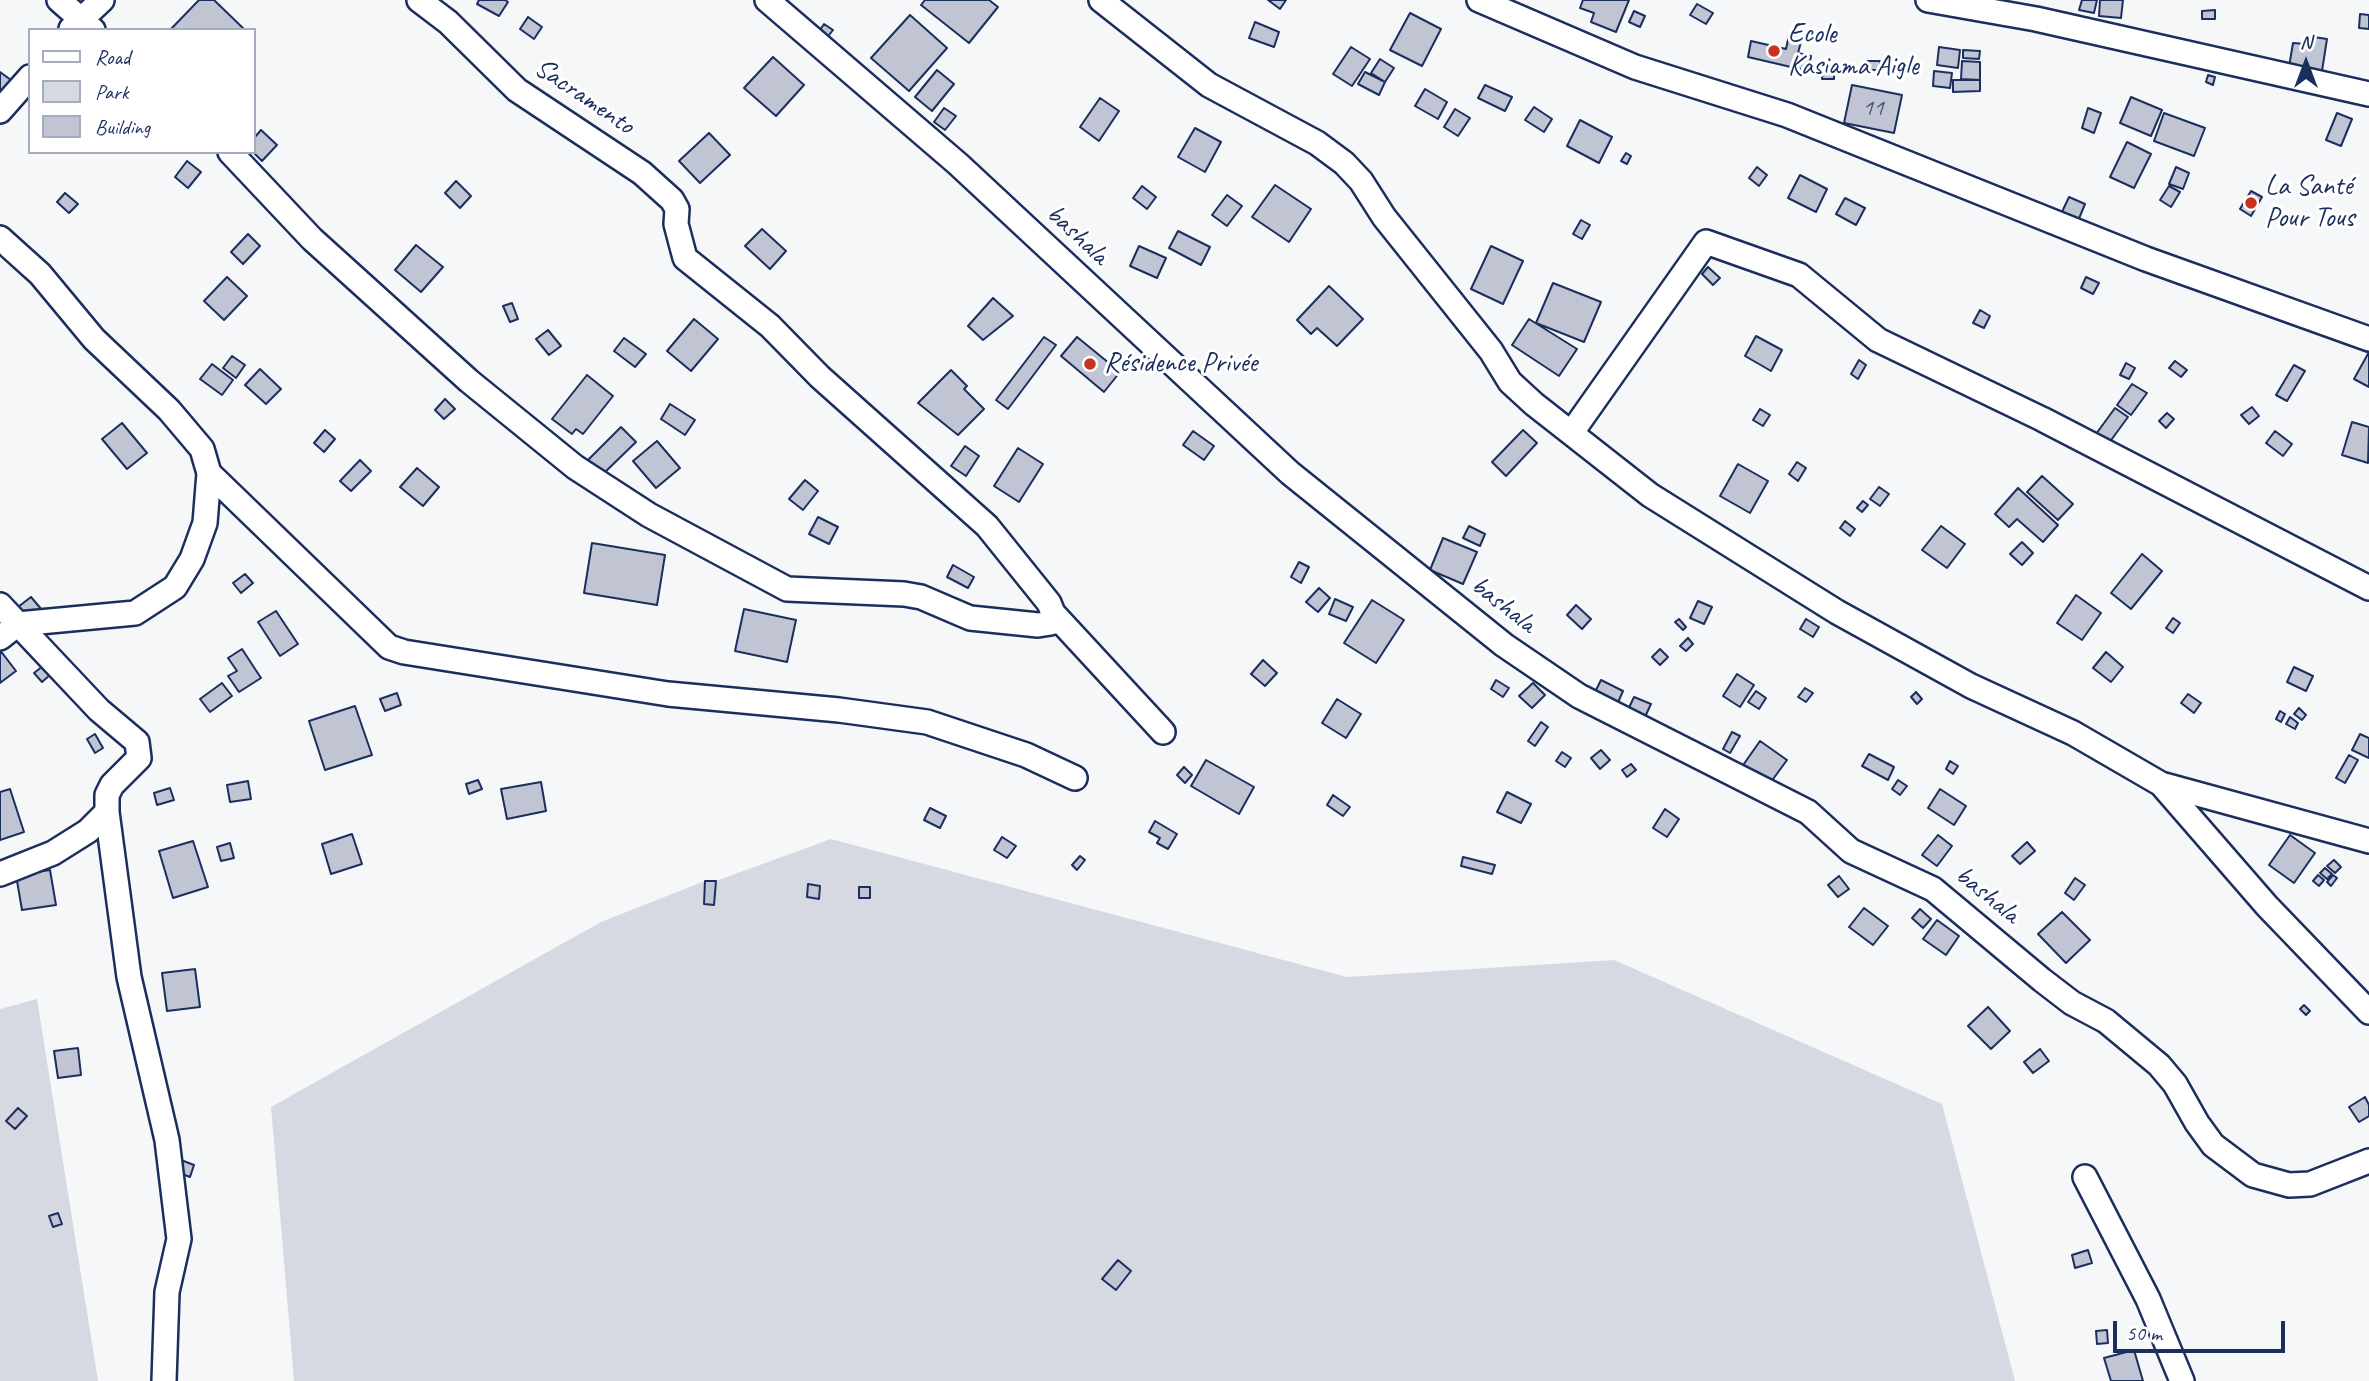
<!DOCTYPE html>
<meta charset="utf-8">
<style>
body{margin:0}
#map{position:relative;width:2369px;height:1381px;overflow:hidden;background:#f6f7f9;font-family:Caveat,sans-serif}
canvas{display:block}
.legend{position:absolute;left:28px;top:28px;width:228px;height:126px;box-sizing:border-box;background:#fff;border:2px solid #a4acbf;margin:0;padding:9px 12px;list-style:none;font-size:21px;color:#1b2f5e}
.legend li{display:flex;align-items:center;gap:14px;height:35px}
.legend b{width:35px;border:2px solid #a4acbf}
.north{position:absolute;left:2271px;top:28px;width:70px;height:70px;-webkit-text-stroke:5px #fff;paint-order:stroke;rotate:0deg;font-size:19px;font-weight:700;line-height:28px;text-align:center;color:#1b2f5e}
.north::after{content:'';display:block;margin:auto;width:24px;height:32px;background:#1b2f5e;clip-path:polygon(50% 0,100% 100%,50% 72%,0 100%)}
.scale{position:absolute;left:2113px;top:1321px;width:172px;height:32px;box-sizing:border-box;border:4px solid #1b2f5e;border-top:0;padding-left:9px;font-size:21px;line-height:24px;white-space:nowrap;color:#1b2f5e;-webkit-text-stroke:5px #fff;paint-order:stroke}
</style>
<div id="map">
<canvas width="2369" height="1381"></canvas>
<ul class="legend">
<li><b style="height:9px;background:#fff"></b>Road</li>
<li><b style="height:19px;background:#d6d9e2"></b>Park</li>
<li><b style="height:19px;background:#c0c4d3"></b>Building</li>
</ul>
<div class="north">N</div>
<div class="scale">50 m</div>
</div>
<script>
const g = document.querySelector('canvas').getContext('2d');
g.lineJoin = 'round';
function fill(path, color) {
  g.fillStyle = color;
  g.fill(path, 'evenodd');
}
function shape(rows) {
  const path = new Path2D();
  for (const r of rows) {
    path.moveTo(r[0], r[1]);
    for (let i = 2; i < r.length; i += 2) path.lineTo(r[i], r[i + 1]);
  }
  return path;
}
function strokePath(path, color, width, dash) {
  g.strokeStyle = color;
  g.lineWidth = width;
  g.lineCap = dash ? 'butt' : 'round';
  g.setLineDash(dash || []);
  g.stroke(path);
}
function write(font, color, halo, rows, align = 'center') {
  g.font = font + ' Caveat,sans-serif';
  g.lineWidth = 6;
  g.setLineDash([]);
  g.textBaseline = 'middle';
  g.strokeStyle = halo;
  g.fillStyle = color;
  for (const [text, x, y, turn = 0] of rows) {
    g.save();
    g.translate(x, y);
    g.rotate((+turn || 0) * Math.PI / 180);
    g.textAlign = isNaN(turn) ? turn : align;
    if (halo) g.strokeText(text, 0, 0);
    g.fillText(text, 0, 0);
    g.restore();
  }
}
const green = shape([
 [831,839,1347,977,1614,960,1942,1104,2015,1381,294,1381,271,1107,601,922,705,881,716,881],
 [37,999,98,1381,0,1381,0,1009]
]);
const building = shape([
 [199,0,214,0,245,30,170,30,199,0],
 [479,0,505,0,508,2,499,16,477,4,479,0],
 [925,0,989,0,998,7,969,43,921,5,925,0],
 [1268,0,1286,0,1280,9,1268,0],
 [1583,0,1629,0,1616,32,1591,22,1594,13,1580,8,1583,0],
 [2082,0,2097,0,2094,13,2079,10,2082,0],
 [2100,0,2123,0,2121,18,2099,16,2100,0],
 [1697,4,1713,13,1706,24,1690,15,1697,4],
 [2215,10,2215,19,2202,19,2202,11,2215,10],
 [1634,11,1645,16,1640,27,1629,22,1634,11],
 [1410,13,1441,29,1422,66,1390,50,1410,13],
 [2360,14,2369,15,2369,29,2359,28,2360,14],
 [910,15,947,48,909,91,871,58,910,15],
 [528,17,542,27,534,39,520,29,528,17],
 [1255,22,1279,32,1274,47,1249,38,1255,22],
 [824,24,833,30,826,39,818,33,824,24],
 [1789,35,1802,38,1798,53,1811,56,1808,71,1748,57,1751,41,1786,49,1789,35],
 [2307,36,2327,39,2322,71,2289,67,2293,43,2306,44,2307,36],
 [1351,47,1370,59,1352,86,1333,74,1351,47],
 [1939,47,1960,50,1958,68,1937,65,1939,47],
 [1963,50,1980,51,1979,59,1963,58,1963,50],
 [773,57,804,85,776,116,744,88,773,57],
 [1380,59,1394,68,1385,82,1371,73,1380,59],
 [1867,61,1880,61,1880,70,1867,70,1867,61],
 [1962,61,1980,62,1980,80,1961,79,1962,61],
 [1823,67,1834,67,1834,79,1822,79,1823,67],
 [937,70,954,84,932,111,915,97,937,70],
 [1934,71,1952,73,1950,88,1933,86,1934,71],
 [0,72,11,80,0,93,0,72],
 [1365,72,1385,82,1379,95,1358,84,1365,72],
 [2208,75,2215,77,2213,85,2206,82,2208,75],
 [1953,80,1980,80,1980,91,1953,92,1953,80],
 [1485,85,1512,97,1505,111,1478,98,1485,85],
 [1852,85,1902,95,1894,133,1844,123,1852,85],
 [1425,89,1447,102,1438,119,1415,106,1425,89],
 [2131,97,2162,110,2151,136,2120,123,2131,97],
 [1100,98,1119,111,1099,141,1080,127,1100,98],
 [1534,107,1552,119,1544,132,1525,120,1534,107],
 [944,108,956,116,945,130,934,122,944,108],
 [2088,108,2101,113,2094,133,2082,128,2088,108],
 [1455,109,1470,118,1458,136,1444,127,1455,109],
 [2164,113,2205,128,2194,156,2154,141,2164,113],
 [2337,113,2352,119,2341,146,2326,140,2337,113],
 [1580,120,1612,137,1599,163,1567,146,1580,120],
 [1195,128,1221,142,1205,172,1178,157,1195,128],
 [261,130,277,145,262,161,253,152,254,138,261,130],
 [709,133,730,155,700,183,679,161,709,133],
 [2127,142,2151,154,2134,188,2110,177,2127,142],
 [1626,153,1631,156,1627,164,1621,161,1626,153],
 [187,161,201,172,188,188,175,177,187,161],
 [1757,167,1767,175,1759,186,1749,178,1757,167],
 [2176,167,2189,173,2183,189,2169,184,2176,167],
 [1800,175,1827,189,1816,212,1788,198,1800,175],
 [456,181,471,196,460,208,445,193,456,181],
 [1275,185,1311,209,1289,242,1252,217,1275,185],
 [1142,186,1156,197,1147,209,1133,198,1142,186],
 [2169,186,2180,192,2171,207,2160,200,2169,186],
 [2251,191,2262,197,2251,216,2240,209,2251,191],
 [65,193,78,204,69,213,57,202,65,193],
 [1227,195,1242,206,1227,226,1212,215,1227,195],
 [2069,197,2085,204,2078,221,2061,214,2069,197],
 [1845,198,1865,208,1856,225,1836,214,1845,198],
 [1581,220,1590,225,1582,239,1573,234,1581,220],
 [762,229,786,251,770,269,745,246,762,229],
 [1178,231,1210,247,1201,265,1169,248,1178,231],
 [248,234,260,246,243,264,231,252,248,234],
 [416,245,443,267,421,292,395,270,416,245],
 [1139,246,1166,258,1157,278,1130,266,1139,246],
 [1491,246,1523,261,1503,304,1471,289,1491,246],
 [1708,267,1720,278,1713,285,1702,274,1708,267],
 [227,277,247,296,224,320,204,301,227,277],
 [2086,277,2099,283,2093,294,2081,288,2086,277],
 [1553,283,1601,302,1584,342,1536,323,1553,283],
 [1329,286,1363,319,1337,346,1317,328,1311,334,1297,320,1329,286],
 [993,298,1013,316,983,340,968,326,993,298],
 [512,303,518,319,510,322,503,306,512,303],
 [1980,310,1990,316,1984,328,1973,323,1980,310],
 [694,319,718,339,691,371,667,351,694,319],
 [1529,319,1577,349,1559,376,1512,345,1529,319],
 [548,330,561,346,549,355,536,339,548,330],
 [1756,336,1782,350,1771,371,1745,356,1756,336],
 [1044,337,1056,345,1008,409,996,400,1044,337],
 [1077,337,1120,372,1104,392,1061,356,1077,337],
 [624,338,646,354,635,367,614,351,624,338],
 [2369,352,2369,387,2354,379,2369,352],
 [232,356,245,365,236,378,223,368,232,356],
 [1859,360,1866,365,1858,379,1851,374,1859,360],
 [2175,361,2187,370,2181,377,2169,368,2175,361],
 [2126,363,2135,368,2129,379,2120,375,2126,363],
 [212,364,233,380,222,395,200,379,212,364],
 [2294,365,2305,371,2287,401,2276,395,2294,365],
 [260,369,281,389,266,404,245,385,260,369],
 [951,370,967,386,964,389,984,409,958,435,918,403,951,370],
 [587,375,613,396,583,434,576,429,572,434,552,419,587,375],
 [2132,384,2147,393,2131,415,2117,405,2132,384],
 [445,399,455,409,444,419,435,410,445,399],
 [670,404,695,420,685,435,661,419,670,404],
 [2252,407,2259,416,2249,424,2241,415,2252,407],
 [2115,408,2128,417,2109,443,2096,434,2115,408],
 [1760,409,1770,415,1763,426,1753,420,1760,409],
 [2167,413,2174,419,2166,428,2159,421,2167,413],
 [2352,422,2369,427,2368,463,2342,455,2352,422],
 [122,423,147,453,127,469,102,439,122,423],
 [621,427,636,442,602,475,588,460,621,427],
 [325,430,335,439,324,452,314,443,325,430],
 [1523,430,1537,443,1506,476,1492,462,1523,430],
 [1193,431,1214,446,1204,460,1183,445,1193,431],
 [2275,431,2292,444,2283,456,2266,443,2275,431],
 [657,441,680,468,656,488,633,461,657,441],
 [965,446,979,456,966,476,951,466,965,446],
 [1018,448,1043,464,1019,502,994,486,1018,448],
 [360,460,371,471,351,491,340,481,360,460],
 [1797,462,1806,468,1798,481,1789,474,1797,462],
 [1738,464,1768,481,1750,513,1720,496,1738,464],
 [417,468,439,487,423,506,400,487,417,468],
 [2042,476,2073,504,2058,520,2027,492,2042,476],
 [805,480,818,491,803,510,789,499,805,480],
 [1879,487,1889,494,1880,506,1870,499,1879,487],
 [2018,488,2058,525,2043,542,2017,519,2009,527,1995,514,2018,488],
 [1863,501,1868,505,1862,512,1857,508,1863,501],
 [818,517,838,527,829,544,809,534,818,517],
 [1845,521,1855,529,1850,536,1840,528,1845,521],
 [1469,526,1485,534,1480,546,1463,538,1469,526],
 [1941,526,1965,544,1947,568,1922,550,1941,526],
 [1443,538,1477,552,1463,584,1430,570,1443,538],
 [2022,542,2033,553,2022,565,2010,554,2022,542],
 [592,543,665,555,657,605,584,593,592,543],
 [2142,554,2162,571,2131,609,2111,593,2142,554],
 [1299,562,1309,567,1301,583,1291,577,1299,562],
 [953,565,974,577,968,588,947,577,953,565],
 [245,574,253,583,241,593,233,583,245,574],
 [1319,588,1330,598,1318,612,1306,602,1319,588],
 [2076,595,2101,613,2082,640,2057,623,2076,595],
 [31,597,42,610,29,620,18,607,31,597],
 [1335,599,1353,607,1346,621,1329,614,1335,599],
 [1372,600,1404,620,1376,663,1344,643,1372,600],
 [1698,601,1712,607,1704,624,1690,618,1698,601],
 [1576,605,1591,619,1582,629,1567,615,1576,605],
 [744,609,796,620,787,662,735,651,744,609],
 [276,611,298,644,280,656,258,622,276,611],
 [2173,618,2180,623,2173,633,2166,628,2173,618],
 [1679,619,1686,627,1683,630,1675,622,1679,619],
 [1806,619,1819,627,1813,637,1800,629,1806,619],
 [1688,638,1693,644,1686,651,1680,646,1688,638],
 [242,649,261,678,239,692,228,676,237,671,228,658,242,649],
 [1660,649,1668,657,1660,665,1652,657,1660,649],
 [0,650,16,671,0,683,0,650],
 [2106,652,2123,667,2111,682,2093,668,2106,652],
 [1263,660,1277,673,1265,686,1251,674,1263,660],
 [43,666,50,675,42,682,34,673,43,666],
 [2294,667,2313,676,2306,691,2287,682,2294,667],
 [1737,674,1754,685,1740,707,1723,696,1737,674],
 [1496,680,1509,688,1503,697,1491,689,1496,680],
 [1601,680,1623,691,1616,707,1593,696,1601,680],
 [222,683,232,696,210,712,200,699,222,683],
 [1533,683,1545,695,1532,708,1519,696,1533,683],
 [1805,688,1813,693,1806,702,1798,697,1805,688],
 [1756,691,1766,698,1759,709,1748,702,1756,691],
 [1916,692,1922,699,1917,704,1911,697,1916,692],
 [397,693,401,705,385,711,380,699,397,693],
 [2188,694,2201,703,2194,713,2181,703,2188,694],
 [1634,697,1651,704,1644,719,1627,712,1634,697],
 [1337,699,1361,714,1346,738,1322,723,1337,699],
 [355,706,372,755,325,770,309,721,355,706],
 [2299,708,2306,715,2302,720,2294,714,2299,708],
 [2280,711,2285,714,2281,722,2276,719,2280,711],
 [2290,717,2298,723,2295,729,2286,724,2290,717],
 [1541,722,1548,727,1535,746,1528,741,1541,722],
 [1732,732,1740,736,1730,753,1723,749,1732,732],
 [95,734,103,748,95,753,87,739,95,734],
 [2360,734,2369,738,2369,758,2352,750,2360,734],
 [1760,741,1787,760,1768,786,1741,768,1760,741],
 [1601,750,1610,760,1600,769,1591,758,1601,750],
 [1562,752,1571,758,1565,767,1556,761,1562,752],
 [1869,754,1894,767,1888,780,1862,766,1869,754],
 [2349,755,2358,760,2345,783,2336,778,2349,755],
 [1206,760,1254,787,1239,814,1191,786,1206,760],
 [1950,761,1958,766,1953,774,1946,769,1950,761],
 [1631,764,1636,770,1627,777,1622,770,1631,764],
 [1184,767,1192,775,1185,783,1177,775,1184,767],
 [478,780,482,789,469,794,466,784,478,780],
 [1898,780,1907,786,1900,795,1892,789,1898,780],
 [248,781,251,799,230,802,227,785,248,781],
 [541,782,546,811,507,819,501,789,541,782],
 [170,788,174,800,157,805,154,793,170,788],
 [10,789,24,832,0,840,0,792,10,789],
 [1940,789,1966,806,1954,825,1928,808,1940,789],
 [1507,792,1531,804,1521,823,1497,812,1507,792],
 [1333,795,1350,807,1343,816,1327,805,1333,795],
 [930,808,946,816,940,828,924,820,930,808],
 [1665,809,1679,819,1667,837,1653,828,1665,809],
 [1155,821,1177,834,1168,849,1157,843,1160,838,1149,832,1155,821],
 [352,834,362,864,331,874,322,844,352,834],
 [1938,835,1952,846,1937,866,1922,855,1938,835],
 [2290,835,2315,853,2294,883,2269,865,2290,835],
 [1002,837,1016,846,1007,858,994,850,1002,837],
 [193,841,208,887,173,898,159,851,193,841],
 [2027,842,2035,851,2020,864,2012,856,2027,842],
 [230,843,234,858,221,861,217,847,230,843],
 [1080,856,1085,860,1077,870,1072,865,1080,856],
 [1463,857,1495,865,1492,874,1461,866,1463,857],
 [2334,860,2341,867,2335,873,2327,866,2334,860],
 [2325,868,2332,874,2327,879,2320,873,2325,868],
 [50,870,56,905,22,910,16,875,50,870],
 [2318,875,2324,880,2319,886,2313,881,2318,875],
 [2333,875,2337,878,2331,886,2327,882,2333,875],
 [1839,876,1849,889,1838,897,1828,885,1839,876],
 [2075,878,2085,885,2074,900,2065,893,2075,878],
 [705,881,716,881,714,905,704,904,705,881],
 [808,884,820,886,819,899,807,897,808,884],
 [859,887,870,887,870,898,859,898,859,887],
 [1864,908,1888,926,1873,945,1849,927,1864,908],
 [1920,909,1931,919,1923,928,1912,918,1920,909],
 [2062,912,2090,940,2066,963,2038,934,2062,912],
 [1937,920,1959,936,1946,955,1923,939,1937,920],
 [195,969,200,1007,167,1011,162,973,195,969],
 [2304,1005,2310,1011,2306,1015,2300,1009,2304,1005],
 [1988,1007,2010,1031,1991,1049,1968,1026,1988,1007],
 [78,1048,81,1075,58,1078,54,1051,78,1048],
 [2040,1049,2049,1061,2033,1073,2024,1062,2040,1049],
 [2365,1097,2369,1105,2369,1116,2359,1122,2349,1107,2365,1097],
 [18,1108,27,1116,15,1129,6,1121,18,1108],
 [181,1160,194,1165,190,1177,177,1172,181,1160],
 [58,1213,62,1224,53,1227,49,1216,58,1213],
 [2088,1250,2092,1263,2075,1268,2072,1255,2088,1250],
 [1118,1260,1131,1271,1116,1290,1102,1279,1118,1260],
 [2107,1330,2108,1343,2097,1344,2096,1331,2107,1330],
 [2134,1350,2143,1381,2111,1381,2104,1358,2134,1350]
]);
const minor = shape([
 [59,0,93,30],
 [767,0,958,164,1290,473,1504,645,1579,696,1808,812,1851,851,1933,889,2042,980,2072,1003,2106,1021,2159,1065,2175,1084,2197,1123,2213,1145,2253,1175,2289,1185,2310,1184,2369,1161],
 [1101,0,1209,85,1317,143,1344,163,1361,181,1384,217,1491,351,1510,382,1534,404,1650,495,1837,612,1971,686,2073,733,2161,784,2267,906,2369,1012],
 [1479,0,1635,67,1787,115,2146,259,2369,339],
 [1928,0,2036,19,2369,94],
 [71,29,102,0],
 [0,111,30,77],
 [230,152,312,239,469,381,575,467,649,515,787,589,904,594,921,597,970,618,1038,625,1051,623,1053,613,1049,603,987,526,820,377,770,326,685,258,676,224,677,209,672,200,642,173,517,90,448,22,419,0],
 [0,238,40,274,94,339,169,410,202,449,209,473,389,647,404,652,668,694,839,710,927,722,1026,755,1075,778],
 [1572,432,1706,242,1799,275,1878,340,2042,419,2369,588],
 [0,605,99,710,137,742,139,758,112,785,107,795,107,812],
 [1053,613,1163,732],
 [0,638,18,624,135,613,175,587,192,559,205,523,209,473],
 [2161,784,2369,841],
 [0,874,53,853,88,831,107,812,129,977,167,1140,179,1239,167,1292,164,1381],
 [2085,1177,2148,1299,2182,1381]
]);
const markers = [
 [1774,51,7,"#c8321e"],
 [2251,203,7,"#c8321e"],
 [1090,364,7,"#c8321e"]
];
const numberNames = [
 ["11",1873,109]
];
const poiNames = [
 ["Ecole",1788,35],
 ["Kasiama Aigle",1788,67],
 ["La Santé",2265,187],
 ["Pour Tous",2265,219],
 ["Résidence Privée",1104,364]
];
const streetNames = [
 ["Sacramento",584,97,34],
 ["bashala",1077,235,43],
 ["bashala",1503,605,38],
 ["bashala",1987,895,39]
];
fill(green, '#d6d9e2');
fill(building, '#c0c4d3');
strokePath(building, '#1b2f5e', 2);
strokePath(minor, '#1b2f5e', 28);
strokePath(minor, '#fff', 23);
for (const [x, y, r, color] of markers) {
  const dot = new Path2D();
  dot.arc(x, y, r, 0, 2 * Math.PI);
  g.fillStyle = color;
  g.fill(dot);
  strokePath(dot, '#fff', 2.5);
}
write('24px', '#44547b', null, numberNames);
write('28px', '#1b2f5e', '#fff', poiNames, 'left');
write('28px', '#1b2f5e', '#fff', streetNames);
</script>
